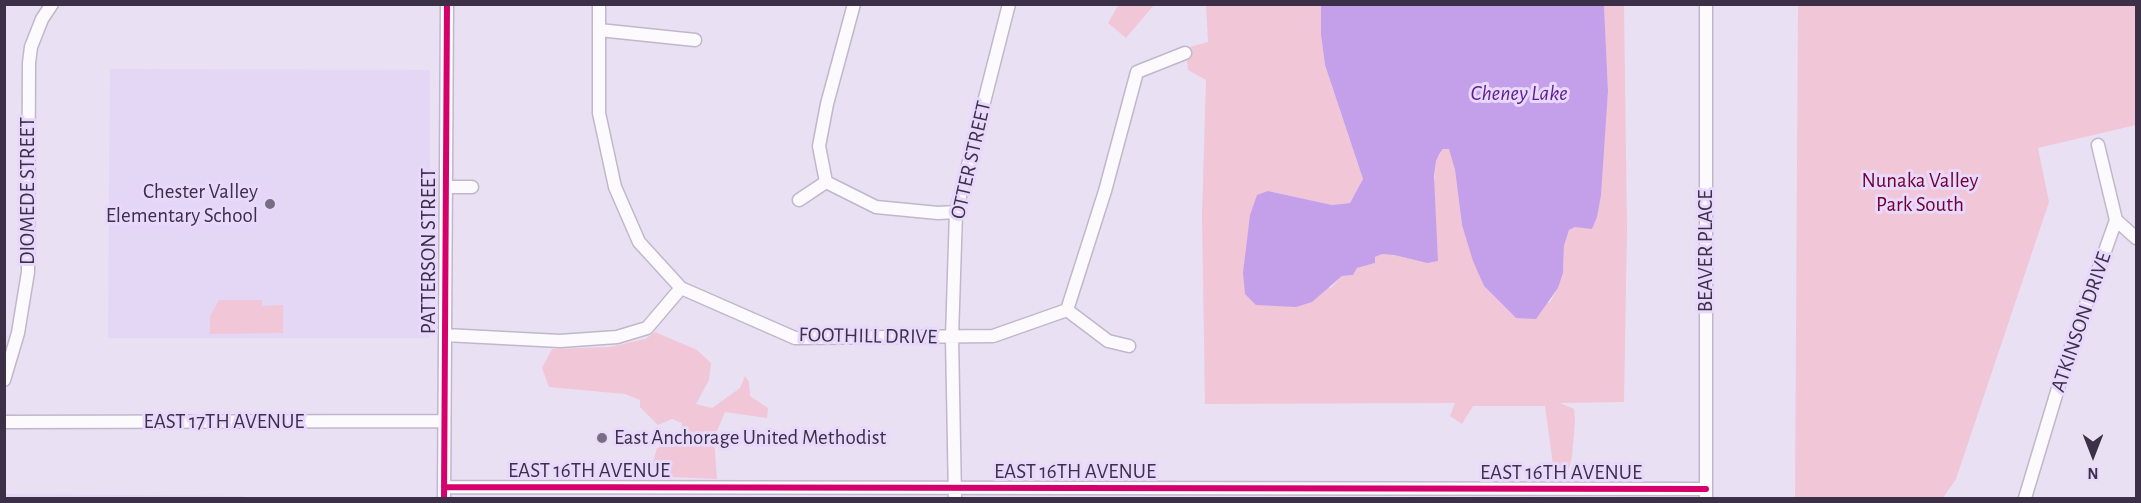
<!DOCTYPE html>
<style>
body{margin:0}
#map{position:relative;width:2141px;height:503px;overflow:hidden;background:#e9e0f4;font-family:"Alegreya Sans",sans-serif}
canvas{display:block}
.frame{position:absolute;inset:0;border:6px solid #3b3048;pointer-events:none}
.north{position:absolute;left:2063px;top:425px;width:60px;height:60px;-webkit-text-stroke:4px #e8d8fc;paint-order:stroke;rotate:180deg;font-size:16px;font-weight:700;line-height:24px;text-align:center;color:#3b3048}
.north::after{content:'';display:block;margin:auto;width:21px;height:27px;background:#3b3048;clip-path:polygon(50% 0,100% 100%,50% 72%,0 100%)}
</style>
<div id="map">
<canvas width="2141" height="503"></canvas>
<div class="frame"></div>
<div class="north">N</div>
</div>
<script>
const g = document.querySelector('canvas').getContext('2d');
g.lineJoin = 'round';
function fill(path, color) {
  g.fillStyle = color;
  g.fill(path, 'evenodd');
}
function shape(rows) {
  const path = new Path2D();
  for (const r of rows) {
    path.moveTo(r[0], r[1]);
    for (let i = 2; i < r.length; i += 2) path.lineTo(r[i], r[i + 1]);
  }
  return path;
}
function strokePath(path, color, width, dash) {
  g.strokeStyle = color;
  g.lineWidth = width;
  g.lineCap = dash ? 'butt' : 'round';
  g.setLineDash(dash || []);
  g.stroke(path);
}
function write(font, color, halo, rows, align = 'center') {
  g.font = font + ' "Alegreya Sans",sans-serif';
  g.lineWidth = 6;
  g.setLineDash([]);
  g.textBaseline = 'middle';
  g.strokeStyle = halo;
  g.fillStyle = color;
  for (const [text, x, y, turn = 0] of rows) {
    g.save();
    g.translate(x, y);
    g.rotate((+turn || 0) * Math.PI / 180);
    g.textAlign = isNaN(turn) ? turn : align;
    if (halo) g.strokeText(text, 0, 0);
    g.fillText(text, 0, 0);
    g.restore();
  }
}
const built = shape([
 [110,69,430,70,430,338,108,338],
 [5,494,243,496,243,498,5,498]
]);
const green = shape([
 [1119,4,1153,4,1154,5,1126,38,1108,23],
 [1206,5,1321,5,1321,35,1325,65,1363,179,1350,203,1332,205,1268,191,1330,289,1342,276,1353,275,1357,268,1375,263,1375,257,1382,254,1394,255,1427,263,1436,161,1443,149,1450,149,1455,170,1462,225,1484,286,1516,318,1550,302,1558,288,1563,273,1564,246,1569,230,1575,227,1583,227,1605,123,1608,91,1604,5,1624,5,1627,230,1624,402,1560,403,1574,409,1575,421,1572,457,1569,468,1554,472,1545,406,1473,406,1462,424,1450,416,1455,403,1205,404,1202,215,1206,80,1188,70,1186,48,1208,42],
 [1798,5,2136,5,2136,125,2038,148,2049,202,1956,479,1943,498,1795,498],
 [219,300,262,300,262,306,283,305,283,333,210,334,210,316],
 [655,332,697,350,711,363,709,380,696,404,712,408,740,388,745,376,749,382,750,396,768,408,767,418,725,412,714,438,717,479,670,477,652,466,657,448,680,436,682,423,672,419,658,425,640,407,640,400,625,394,549,387,542,368,552,349,610,347,645,339]
]);
const water = shape([
 [1321,5,1604,5,1608,91,1601,195,1597,217,1592,229,1575,227,1569,230,1564,246,1563,273,1558,288,1536,319,1516,318,1484,286,1473,261,1462,225,1455,170,1449,149,1443,149,1440,153,1436,161,1434,176,1438,261,1427,263,1394,255,1382,254,1375,257,1375,263,1357,268,1353,275,1342,276,1312,302,1296,307,1256,305,1245,294,1243,273,1250,215,1257,195,1268,191,1332,205,1350,203,1363,179,1325,65,1321,35]
]);
const minor = shape([
 [599,4,599,113,615,187,639,242,681,288,795,338,993,336,1067,310,1105,191,1137,72,1185,53],
 [854,4,827,104,819,146,826,182,876,207,938,213,956,212],
 [1706,4,1706,498],
 [599,30,695,40],
 [446,187,472,187],
 [799,200,826,182],
 [2116,220,2136,238],
 [1067,310,1108,341,1129,346],
 [445,335,560,341,617,337,647,328,681,288],
 [4,380,18,333,28,272,29,63,31,47,42,19,52,4],
 [4,422,444,421],
 [444,487,1706,489],
 [444,498,447,4],
 [955,498,952,337,956,212,1009,4],
 [2025,498,2068,355,2116,220,2098,145]
]);
const cycleway = shape([
 [444,487,1706,489],
 [444,498,447,4]
]);
const markers = [
 [270,204,6,"#786e84"],
 [602,438,6,"#786e84"]
];
const streetNames = [
 ["OTTER STREET",971,160,-77],
 ["DIOMEDE STREET",28,191,-90],
 ["PATTERSON STREET",429,251,-90],
 ["BEAVER PLACE",1706,251,-90],
 ["ATKINSON DRIVE",2081,322,-71],
 ["FOOTHILL DRIVE",868,336,1],
 ["EAST 17TH AVENUE",224,422],
 ["EAST 16TH AVENUE",589,471],
 ["EAST 16TH AVENUE",1075,472],
 ["EAST 16TH AVENUE",1561,473]
];
const parkNames = [
 ["Nunaka Valley",1920,181],
 ["Park South",1920,205]
];
const poiNames = [
 ["Chester Valley",258,192],
 ["Elementary School",258,216],
 ["East Anchorage United Methodist",614,438,"left"]
];
const waterNames = [
 ["Cheney Lake",1519,93]
];
fill(built, '#e4d6f5');
fill(green, '#f1c6d7');
fill(water, '#c5a0ea');
strokePath(minor, '#c0b7cb', 15);
strokePath(minor, '#fcfafd', 12);
strokePath(cycleway, '#d6006c', 6);
for (const [x, y, r, color] of markers) {
  const dot = new Path2D();
  dot.arc(x, y, r, 0, 2 * Math.PI);
  g.fillStyle = color;
  g.fill(dot);
  strokePath(dot, '#e8d8fc', 2);
}
write('21px', '#3b3048', '#e8d8fc', streetNames);
write('21px', '#6f002f', '#e8d8fc', parkNames);
write('21px', '#3b3048', '#e8d8fc', poiNames, 'right');
write('italic 22px', '#5f1d90', '#e8d8fc', waterNames);
</script>
